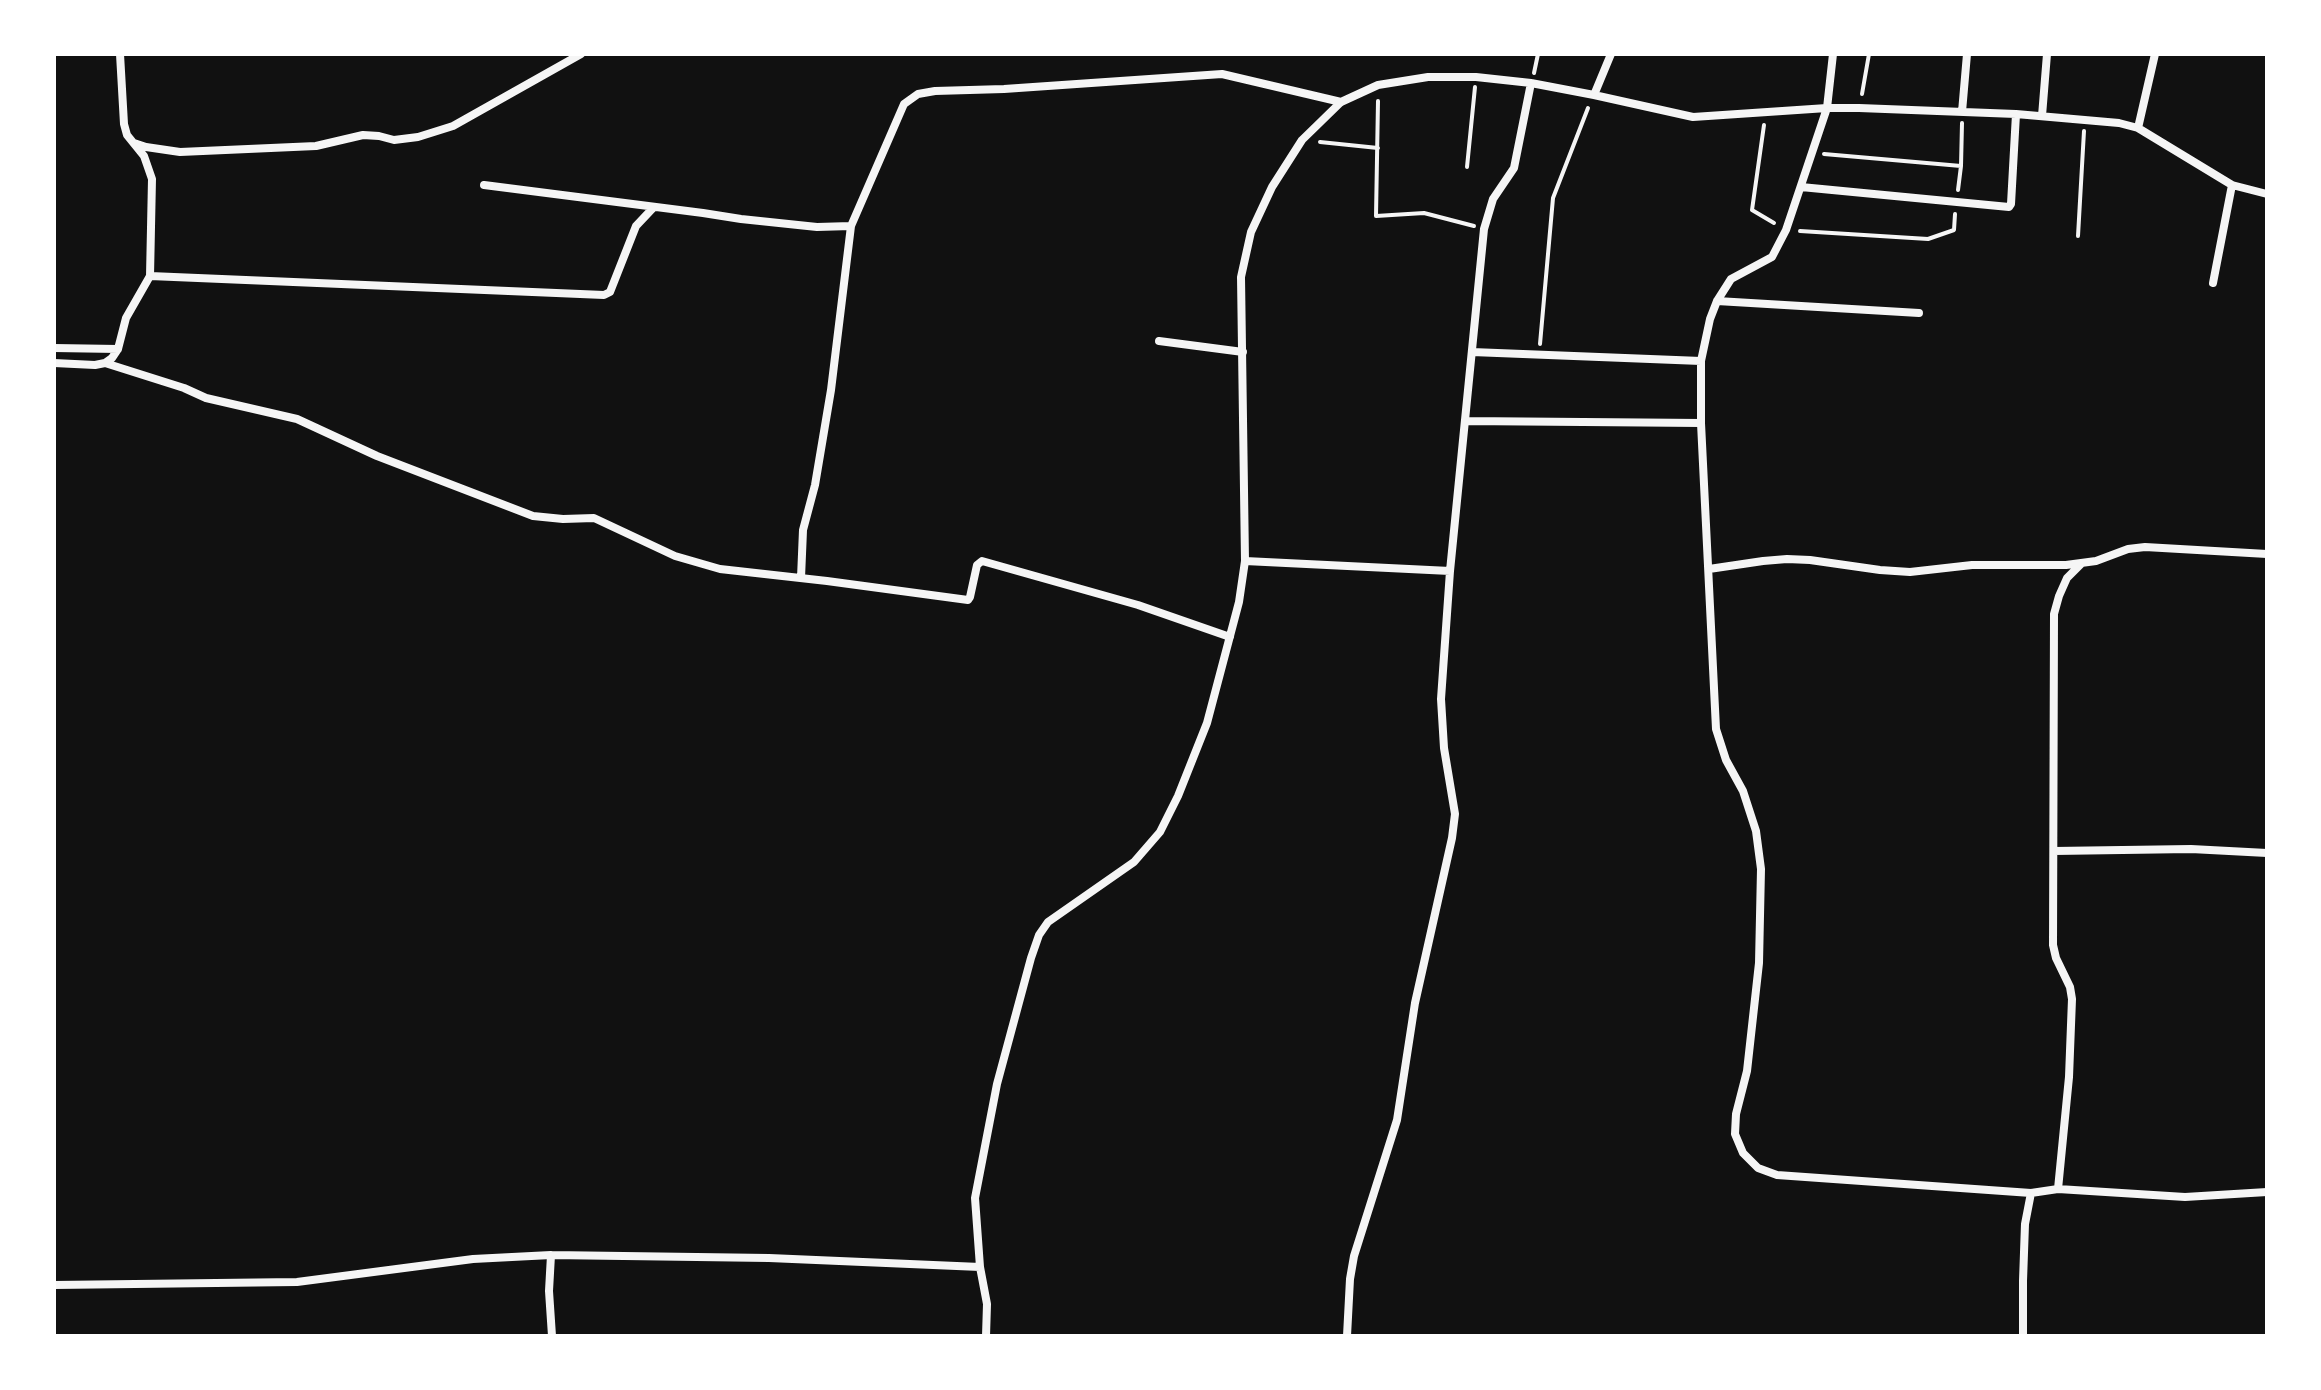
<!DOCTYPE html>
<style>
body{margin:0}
#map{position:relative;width:2321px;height:1390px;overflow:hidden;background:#111;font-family:Roboto,sans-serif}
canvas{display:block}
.frame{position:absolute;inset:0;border:56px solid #fff;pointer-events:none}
</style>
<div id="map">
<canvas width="2321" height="1390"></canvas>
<div class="frame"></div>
</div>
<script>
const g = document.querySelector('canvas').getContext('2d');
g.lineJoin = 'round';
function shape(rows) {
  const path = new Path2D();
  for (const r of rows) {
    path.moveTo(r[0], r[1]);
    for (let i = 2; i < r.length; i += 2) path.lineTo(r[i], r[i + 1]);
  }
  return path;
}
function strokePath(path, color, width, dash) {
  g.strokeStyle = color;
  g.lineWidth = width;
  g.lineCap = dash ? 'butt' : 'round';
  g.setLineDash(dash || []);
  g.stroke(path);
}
const path = shape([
 [1534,73,1538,54],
 [1862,94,1869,54],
 [1378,101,1376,216,1424,213,1474,226],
 [1764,125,1752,210,1774,223],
 [1320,142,1378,148],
 [1824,154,1961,166],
 [1467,167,1475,87],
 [1958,190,1961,166,1962,123],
 [1800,231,1928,239,1954,230,1955,214],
 [2078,236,2084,131],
 [1540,344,1553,198,1588,108]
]);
const minor = shape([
 [1833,54,1827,108,1786,230,1772,257,1731,279,1717,301,1710,319,1701,361,1701,423,1716,729,1726,760,1743,791,1756,831,1761,869,1759,963,1747,1071,1736,1114,1735,1134,1743,1153,1758,1168,1777,1175,2031,1193,2058,1189,2185,1197,2267,1192],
 [1594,95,1611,54],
 [1962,112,1967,54],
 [2042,116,2047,54],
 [2138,128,2155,54],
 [134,143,146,147,180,152,316,146,363,135,379,136,394,140,418,137,453,126,581,54],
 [484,185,703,213,741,219,817,227,851,226,904,104,918,94,935,91,1004,89,1222,74,1341,102],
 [1801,187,2009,207,2011,204,2016,114],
 [150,276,604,295,610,292,636,226,653,208],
 [2213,283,2232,185],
 [1717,301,1919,313],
 [1159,341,1243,352],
 [54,348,118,349],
 [1472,352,1701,361],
 [54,363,95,365,105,363,112,358,118,349,126,318,150,276,152,179,144,156,127,135,124,124,120,54],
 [105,363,184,388,206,398,297,419,377,456,533,516,563,519,594,518,675,556,720,569,827,581,968,600,970,597,977,565,982,561,1138,605,1230,637],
 [1465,421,1701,423],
 [1245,561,1450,571],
 [1709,569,1763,561,1787,559,1810,560,1880,570,1910,572,1972,565,2066,565,2096,561,2128,549,2145,547,2267,554],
 [801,578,803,530,815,485,831,390,851,226],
 [2054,851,2191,849,2267,853],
 [2058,1189,2069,1077,2072,999,2070,987,2056,958,2053,945,2054,614,2059,596,2067,578,2081,564],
 [54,1285,297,1282,473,1259,551,1255],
 [552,1336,549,1291,551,1255,769,1258,980,1267],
 [986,1336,987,1304,980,1267,975,1198,997,1084,1031,958,1039,935,1048,922,1134,862,1160,832,1178,796,1207,723,1239,602,1245,561,1241,277,1251,232,1272,187,1302,140,1341,102,1378,85,1428,77,1476,77,1531,83,1594,95,1693,117,1827,108,1859,108,2016,114,2119,123,2138,128,2232,185,2267,194],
 [1347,1336,1350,1279,1354,1256,1397,1120,1415,1003,1452,838,1455,814,1444,748,1441,699,1450,571,1484,229,1493,199,1514,168,1531,83],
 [2023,1336,2023,1281,2025,1224,2031,1193]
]);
strokePath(path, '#f5f5f5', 4);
strokePath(minor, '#f5f5f5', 8);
</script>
